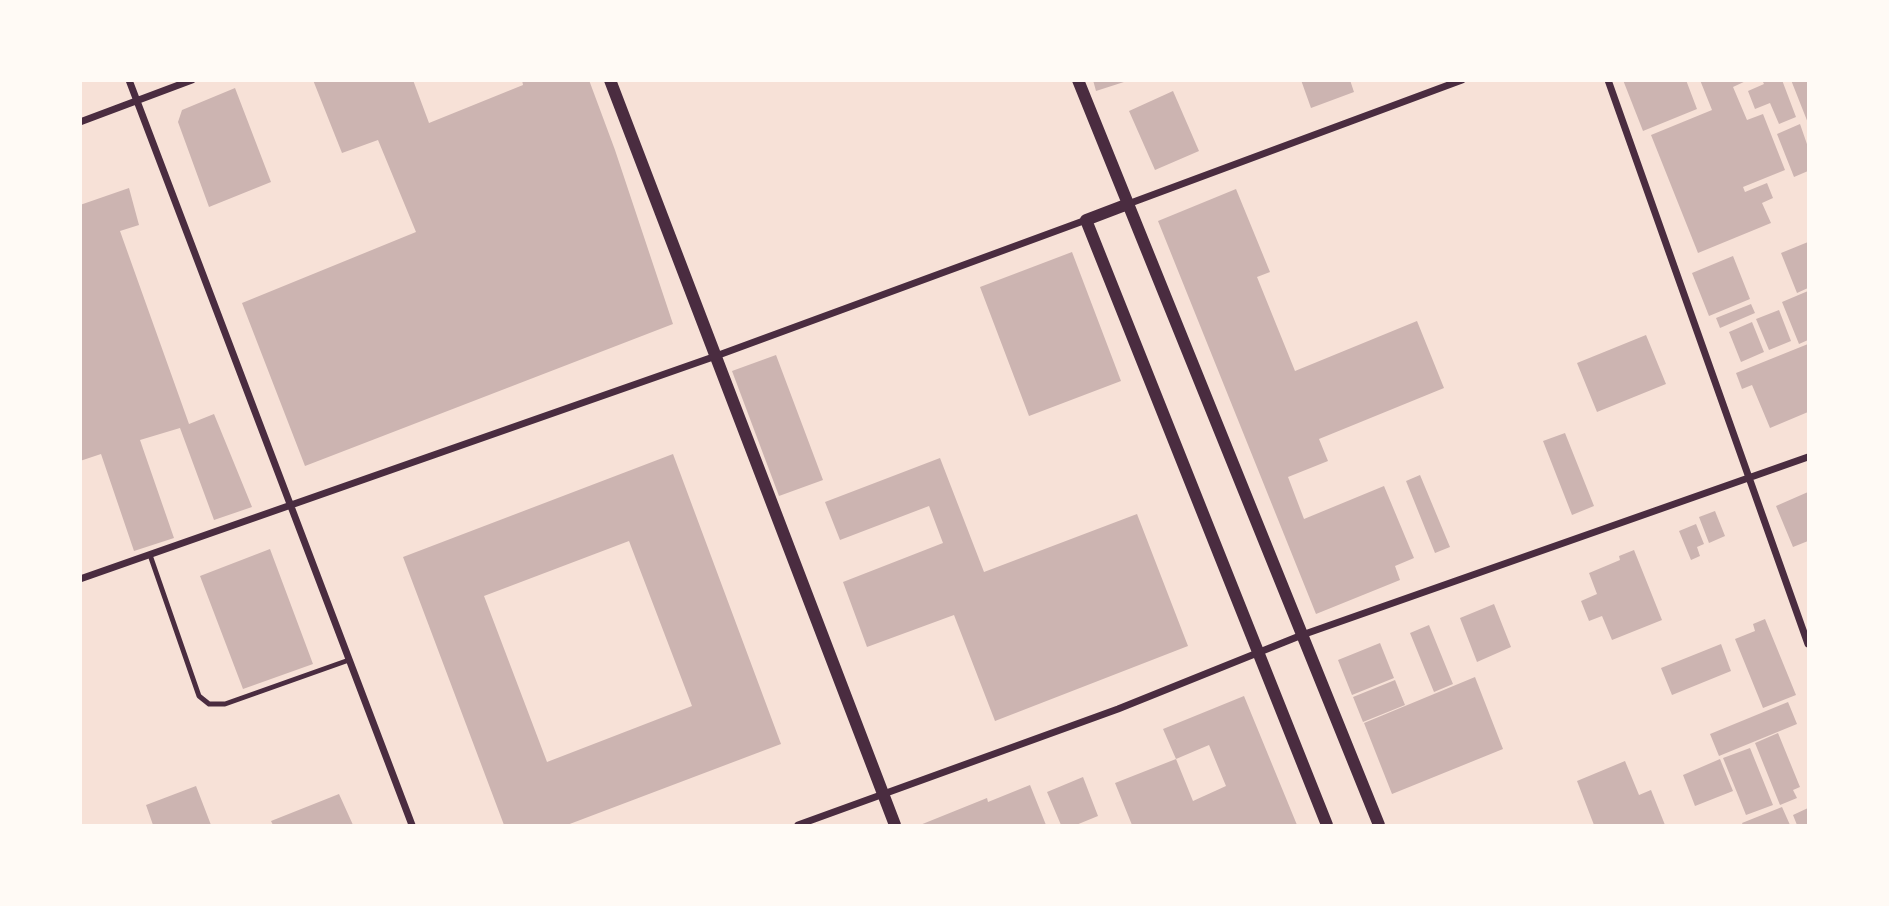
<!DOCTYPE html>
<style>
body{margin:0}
#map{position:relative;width:1889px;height:906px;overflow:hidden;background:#f7e1d7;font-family:"Nunito Sans",sans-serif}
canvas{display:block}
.frame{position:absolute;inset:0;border:82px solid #fffaf5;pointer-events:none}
</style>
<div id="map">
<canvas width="1889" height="906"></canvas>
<div class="frame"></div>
</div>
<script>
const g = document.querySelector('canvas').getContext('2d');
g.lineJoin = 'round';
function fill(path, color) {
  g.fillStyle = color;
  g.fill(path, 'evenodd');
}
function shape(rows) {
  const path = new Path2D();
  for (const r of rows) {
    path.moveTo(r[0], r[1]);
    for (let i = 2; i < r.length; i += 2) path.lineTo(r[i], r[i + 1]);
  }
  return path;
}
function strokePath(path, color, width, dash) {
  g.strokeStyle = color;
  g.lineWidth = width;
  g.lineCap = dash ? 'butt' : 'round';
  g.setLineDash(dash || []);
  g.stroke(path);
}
const building = shape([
 [313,80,413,80,429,123,523,85,522,80,589,80,615,150,673,324,305,466,242,303,416,232,378,140,342,153],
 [1093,80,1127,80,1127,81,1096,91],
 [1301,80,1350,80,1354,92,1311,108],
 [1623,80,1686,80,1697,109,1643,131],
 [1700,80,1748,80,1733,87,1747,120,1763,114,1785,170,1743,187,1745,192,1767,183,1773,198,1762,203,1771,223,1698,253,1651,135,1712,110],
 [1762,80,1782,80,1796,117,1779,124,1770,103,1755,109,1748,91,1764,84],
 [1791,80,1808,80,1808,123],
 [235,88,271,182,209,207,178,122,182,110],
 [1173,91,1199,151,1155,170,1129,111],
 [1800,124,1808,147,1808,171,1794,177,1777,134],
 [129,188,139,225,120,231,189,424,214,414,252,507,214,520,180,428,140,440,174,538,134,551,101,454,80,461,80,205],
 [1236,189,1270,272,1257,277,1295,371,1417,321,1444,388,1319,439,1328,461,1288,477,1304,519,1384,486,1414,558,1395,566,1400,580,1316,614,1158,221],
 [1808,242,1808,288,1797,293,1781,253],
 [1072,252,1121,381,1029,416,980,287],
 [1733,256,1750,299,1709,316,1692,273],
 [1808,291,1808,340,1799,344,1782,302],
 [1751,304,1755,313,1720,328,1716,318],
 [1779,310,1791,341,1769,350,1756,319],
 [1752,322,1764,352,1741,362,1729,332],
 [1646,335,1666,384,1597,412,1577,363],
 [1808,344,1808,412,1770,428,1752,385,1742,389,1736,373],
 [776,355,823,480,779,496,732,371],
 [1565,433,1594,506,1572,515,1543,441],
 [673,454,781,744,567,825,504,825,403,557],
 [629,541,692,706,547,762,484,596],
 [940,458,984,572,1137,514,1188,646,995,721,954,615,867,647,843,582,943,543,929,506,840,540,825,502],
 [1420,475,1450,547,1435,553,1406,481],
 [1808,492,1808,541,1793,547,1776,506],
 [1715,511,1725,536,1709,543,1699,517],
 [1696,524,1704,544,1697,547,1700,556,1691,560,1679,531],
 [270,549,313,664,243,689,200,576],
 [1634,550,1662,620,1612,640,1602,616,1589,621,1581,601,1597,594,1589,573,1620,560,1619,556],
 [1494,604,1511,647,1477,662,1460,618],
 [1765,619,1796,695,1763,708,1735,639,1755,631,1753,624],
 [1429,625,1453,684,1434,692,1410,633],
 [1380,643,1394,678,1352,695,1338,660],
 [1721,644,1731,671,1672,695,1661,668],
 [1475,677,1503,749,1392,794,1364,723],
 [1395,680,1405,705,1363,722,1353,697],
 [1244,696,1297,825,1132,825,1115,783,1176,759,1193,801,1226,786,1209,745,1176,759,1163,729],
 [1788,702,1797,724,1719,756,1710,734],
 [1778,733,1800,787,1793,790,1797,798,1780,805,1755,743],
 [1750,748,1773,805,1746,815,1723,758],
 [1720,759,1733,791,1695,806,1683,775],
 [1625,761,1639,795,1651,790,1665,825,1594,825,1577,781],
 [1083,777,1098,816,1076,825,1061,825,1047,792],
 [1030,785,1046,825,920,825,987,798,988,802],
 [196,786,211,825,153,825,146,805],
 [339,794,353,825,273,825,271,821],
 [1782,807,1790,825,1743,825,1742,823],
 [1808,808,1808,825,1797,825,1793,815]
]);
const service = shape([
 [150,555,199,696,209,704,225,704,349,660]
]);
const minor = shape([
 [129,80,412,825],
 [1608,80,1808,644],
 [80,122,192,80],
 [1128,204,1462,80],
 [80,579,716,356,1086,220],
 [798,825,1118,709,1302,635,1808,457]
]);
const tertiary = shape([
 [610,80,895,825],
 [1078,80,1379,825],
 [1128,204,1086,220,1327,825]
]);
fill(building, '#ccb4b1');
strokePath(service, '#4a2c40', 5);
strokePath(minor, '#4a2c40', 7);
strokePath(tertiary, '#4a2c40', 12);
</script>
